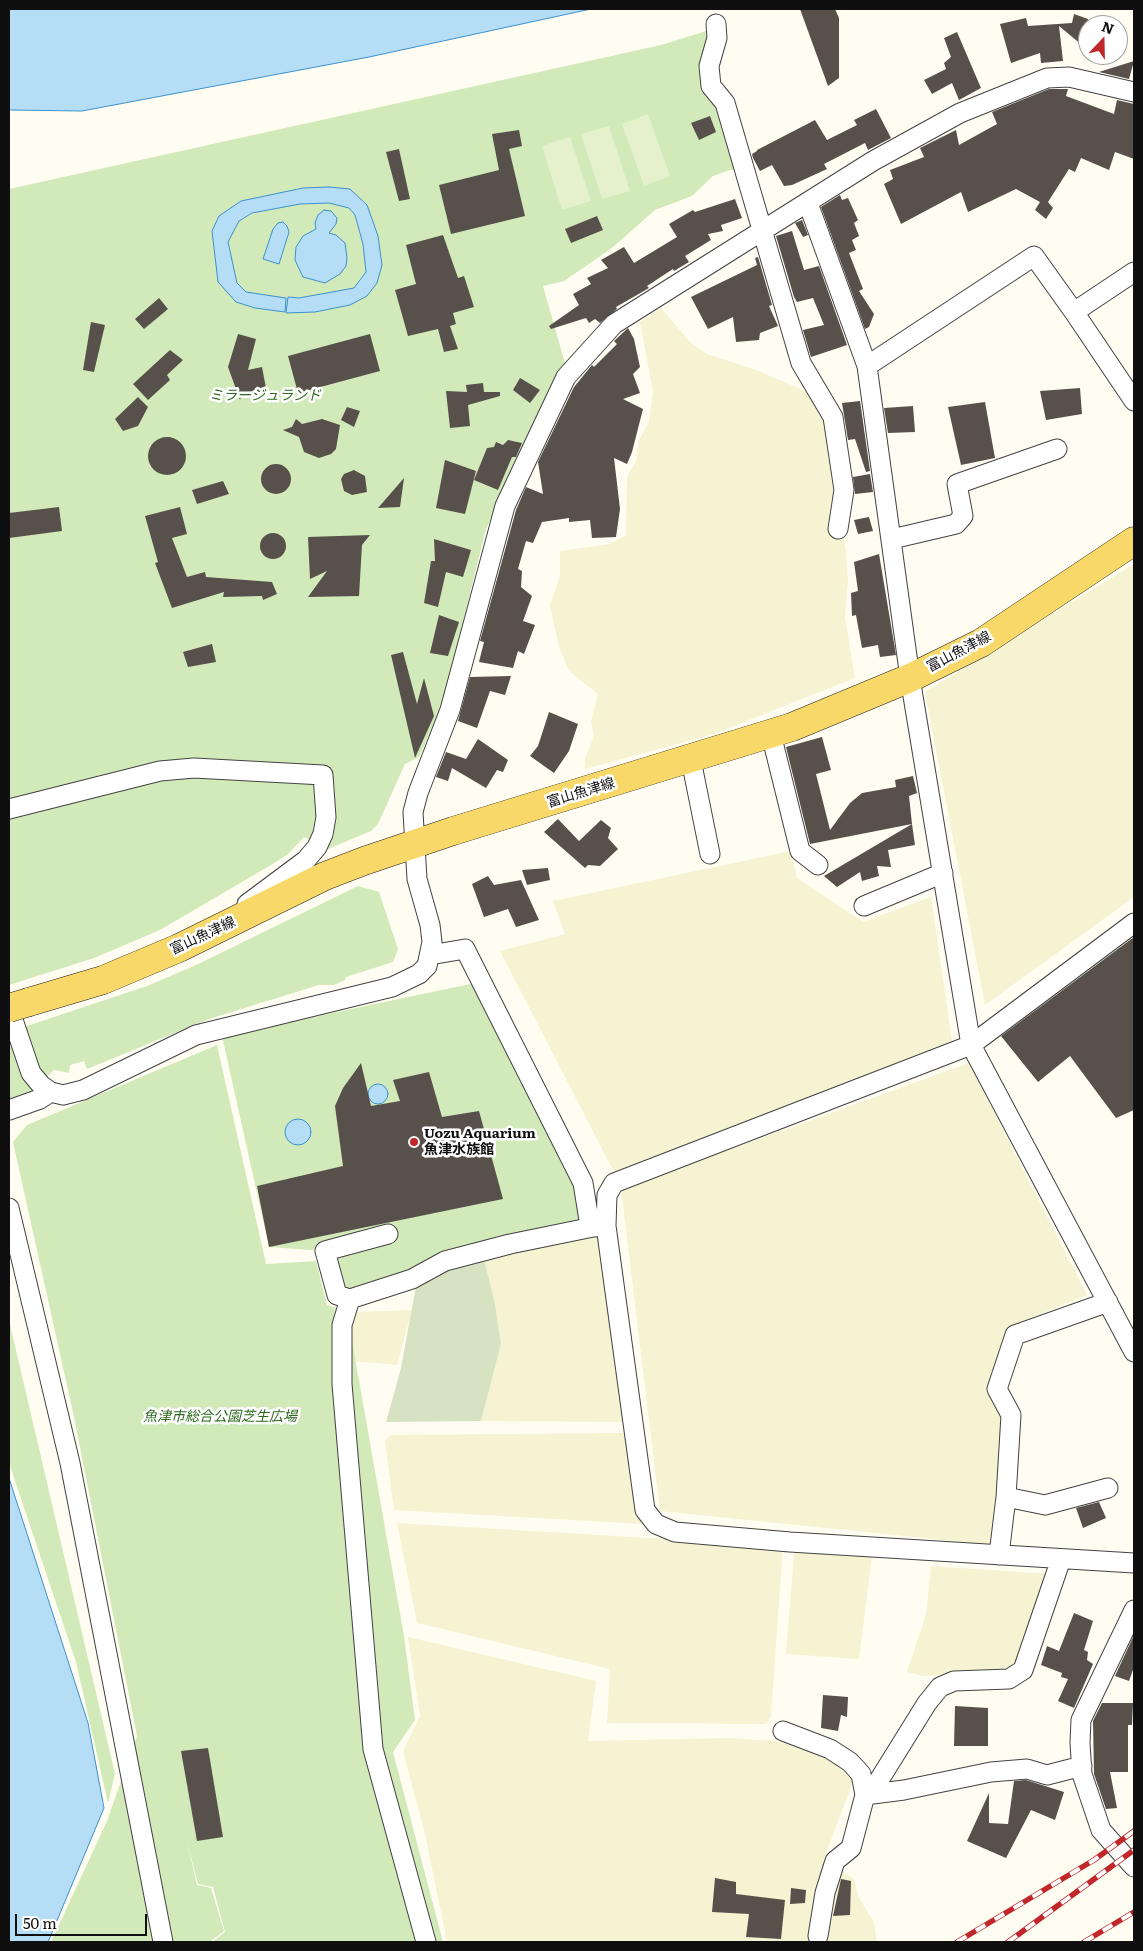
<!DOCTYPE html>
<meta charset="utf-8">
<style>
body{margin:0}
#map{position:relative;width:1143px;height:1951px;overflow:hidden;background:#fffdf1;font-family:Literata,serif}
canvas{display:block}
.frame{position:absolute;inset:0;border:10px solid #0f0f0f;pointer-events:none}
.north{position:absolute;left:1078px;top:15px;width:50px;height:50px;box-sizing:border-box;background:#fff;border:1px solid #9f9f9f;border-radius:50%;rotate:21deg;font-size:14px;font-weight:700;line-height:20px;text-align:center;color:#0f0f0f}
.north::after{content:'';display:block;margin:auto;width:18px;height:22px;background:#c0262a;clip-path:polygon(50% 0,100% 100%,50% 72%,0 100%)}
.scale{position:absolute;left:15px;top:1914px;width:132px;height:22px;box-sizing:border-box;border:2px solid #0f0f0f;border-top:0;padding-left:6px;font-size:15px;line-height:18px;white-space:nowrap;color:#0f0f0f;-webkit-text-stroke:4px #fff;paint-order:stroke}
</style>
<div id="map">
<canvas width="1143" height="1951"></canvas>
<div class="frame"></div>
<div class="north">N</div>
<div class="scale">50 m</div>
</div>
<script>
const g = document.querySelector('canvas').getContext('2d');
g.lineJoin = 'round';
function fill(path, color) {
  g.fillStyle = color;
  g.fill(path, 'evenodd');
}
function shape(rows) {
  const path = new Path2D();
  for (const r of rows) {
    if (r.length === 3) {
      path.moveTo(r[0] + r[2], r[1]);
      path.arc(r[0], r[1], r[2], 0, 2 * Math.PI);
      continue;
    }
    path.moveTo(r[0], r[1]);
    for (let i = 2; i < r.length; i += 2) path.lineTo(r[i], r[i + 1]);
  }
  return path;
}
function strokePath(path, color, width, dash) {
  g.strokeStyle = color;
  g.lineWidth = width;
  g.lineCap = dash ? 'butt' : 'round';
  g.setLineDash(dash || []);
  g.stroke(path);
}
function write(font, color, halo, rows, align = 'center') {
  g.font = font + ' Literata,"Noto Sans JP",serif';
  g.lineWidth = 5;
  g.setLineDash([]);
  g.textBaseline = 'middle';
  g.strokeStyle = halo;
  g.fillStyle = color;
  for (const [text, x, y, turn = 0] of rows) {
    g.save();
    g.translate(x, y);
    g.rotate((+turn || 0) * Math.PI / 180);
    g.textAlign = isNaN(turn) ? turn : align;
    if (halo) g.strokeText(text, 0, 0);
    g.fillText(text, 0, 0);
    g.restore();
  }
}
const farmland = shape([
 [661,308,690,342,707,354,756,370,810,393,828,428,846,553,848,581,845,617,855,678,711,735,585,769,585,759,594,736,591,721,598,694,569,671,559,647,550,605,560,576,560,551,610,544,626,535,627,477,637,459,638,442,649,422,653,391,640,322],
 [1134,564,1134,897,985,1005,925,692],
 [791,851,797,878,863,922,931,897,952,1041,615,1174,500,951,565,934,553,901],
 [969,1063,1087,1295,1009,1327,990,1393,1004,1417,992,1545,660,1511,621,1189],
 [598,1234,628,1422,481,1421,501,1344,495,1304,483,1257],
 [412,1310,397,1365,352,1361,348,1335,352,1312],
 [630,1433,644,1524,394,1510,385,1441,390,1435],
 [397,1523,783,1546,771,1717,766,1724,607,1723,610,1669,417,1623],
 [802,1548,872,1556,859,1659,786,1654,794,1554],
 [931,1566,1050,1574,1017,1663,1004,1672,923,1676,907,1672,926,1615],
 [408,1637,596,1681,588,1741,729,1738,801,1743,847,1767,853,1782,823,1861,853,1878,859,1898,874,1922,877,1942,447,1942,425,1834,403,1751,420,1716]
]);
const green = shape([
 [706,31,710,34,713,95,740,170,730,170,713,176,692,196,655,210,612,248,564,281,543,286,566,367,543,405,486,529,441,709,419,757,405,764,378,824,371,831,328,849,304,837,287,855,271,865,160,930,94,958,9,985,9,189,661,45],
 [358,886,379,892,398,949,393,962,346,977,345,980,334,985,319,985,209,1019,87,1069,84,1061,70,1065,69,1073,54,1070,24,1098,9,1103,9,1032,147,986,196,965],
 [475,983,593,1227,350,1299,324,1251,269,1247,222,1036],
 [217,1045,266,1264,316,1261,327,1305,347,1312,404,1636,415,1720,393,1752,443,1942,212,1942,225,1932,213,1887,198,1884,187,1842,197,1885,211,1888,224,1931,210,1942,51,1942,107,1821,137,1736,74,1417,13,1142,27,1125],
 [9,1320,115,1774,108,1803,76,1662,9,1463]
]);
const cemetery = shape([
 [483,1255,495,1304,501,1344,481,1421,386,1422,401,1368,416,1286,446,1267]
]);
const pitch = shape([
 [648,114,670,176,644,186,622,124],
 [609,126,630,191,602,199,581,134],
 [570,137,591,201,562,210,542,146]
]);
const water = shape([
 [9,9,591,9,369,57,82,111,9,110,9,9],
 [329,187,350,189,367,205,378,236,382,265,377,283,367,296,350,305,315,312,286,313,288,297,299,298,354,288,366,272,363,244,355,215,349,208,329,203,300,204,252,213,239,221,228,242,237,283,246,292,286,298,285,312,255,308,236,302,218,282,212,231,219,216,241,201,303,188,329,187],
 [324,210,331,211,337,218,336,224,329,233,336,235,345,243,347,258,346,266,340,274,325,283,303,277,295,260,296,247,303,236,316,229,315,223,318,215,324,210],
 [283,222,287,226,289,232,279,264,263,259,273,229,278,223,283,222],
 [378,1094,10],
 [298,1132,13],
 [9,1478,88,1723,104,1808,48,1942,9,1942,9,1478]
]);
const building = shape([
 [800,9,835,9,839,18,839,78,828,86],
 [1074,14,1088,19,1088,50,1059,26,1063,61,1041,63,1040,53,1011,63,1000,24,1026,18,1028,26,1072,23],
 [957,32,981,88,959,100,952,83,932,94,924,80,946,69,944,63,951,57,944,38],
 [1134,61,1129,79,1099,72],
 [1049,89,1068,89,1066,96,1114,114,1117,100,1134,104,1134,159,1115,152,1109,170,1081,158,1075,172,1069,169,1048,202,1053,208,1046,219,1035,210,1040,202,1016,189,968,212,961,192,901,224,884,184,893,179,890,170,924,157,920,148,956,130,959,145,997,124,992,112],
 [876,109,891,138,868,150,865,143,824,164,827,169,792,185,784,186,772,165,760,171,753,158,752,154,757,151,757,150,815,120,827,140,857,125,854,120],
 [710,116,716,132,699,140,691,123],
 [519,130,522,146,509,149,525,216,451,234,439,185,499,170,492,134],
 [399,149,410,199,399,201,386,152],
 [840,195,842,200,848,198,858,220,854,223,859,236,852,240,856,250,849,253,863,289,859,291,874,314,869,327,865,329,821,207],
 [735,199,742,218,721,225,723,231,708,234,711,240,685,256,689,262,674,271,673,269,647,286,649,288,616,307,617,309,600,323,595,319,589,323,586,318,551,329,549,326,579,305,573,294,591,284,587,278,608,268,601,260,624,247,634,263,677,237,669,224,693,210,695,212],
 [597,216,603,230,571,243,565,229],
 [802,220,808,235,803,237,795,223],
 [792,231,804,270,819,266,847,345,811,357,803,330,824,325,813,298,797,302,794,297,776,236],
 [443,235,458,278,464,276,474,307,453,313,456,324,450,326,458,349,444,352,438,329,408,336,395,290,416,284,406,245],
 [758,257,772,305,769,306,778,326,760,333,759,340,736,342,733,317,708,329,691,297,757,265,755,258],
 [159,298,168,309,144,329,135,319],
 [91,322,105,325,94,372,83,370],
 [628,328,634,339,640,367,633,374,640,393,623,399,643,409,632,452,627,464,614,458,620,509,616,537,592,538,590,520,569,522,569,518,542,522,533,543,526,541,518,569,522,571,521,587,532,596,523,621,535,625,524,654,518,651,513,668,479,662,484,642,480,641,516,510,526,487,543,494,538,462,574,387,592,365,594,367,617,344,614,341],
 [238,334,256,339,248,370,262,367,266,388,242,394,240,400,228,367],
 [370,334,380,371,298,393,288,356],
 [170,350,183,360,167,375,170,380,148,400,133,384],
 [520,378,540,390,530,403,513,390],
 [483,383,484,392,500,392,500,396,468,405,470,426,450,428,446,391,467,392,466,385],
 [1080,388,1082,414,1046,420,1040,391],
 [138,397,148,407,138,426,123,431,115,419],
 [860,401,870,471,866,472,855,439,848,440,842,403],
 [985,402,995,458,961,465,948,407],
 [913,406,915,432,888,433,884,408],
 [347,407,360,411,354,427,341,420],
 [296,419,302,424,322,419,340,425,336,449,331,454,319,458,304,452,299,437,283,430,292,427],
 [167,456,19],
 [508,440,522,443,516,457,512,457,498,490,474,480,487,448,494,447,496,442,503,445],
 [445,460,476,471,465,514,436,508],
 [276,479,15],
 [354,470,365,476,367,492,352,495,344,491,341,479,344,474],
 [870,474,873,492,855,494,853,477],
 [404,478,400,507,378,508],
 [223,481,229,494,197,504,192,490],
 [59,507,62,531,9,538,9,513],
 [180,507,187,534,172,538,187,577,205,572,206,577,272,582,277,594,263,600,262,596,223,597,224,592,172,608,155,563,158,562,145,516],
 [869,517,873,531,858,534,854,520],
 [273,546,13],
 [370,535,362,545,359,596,308,597,327,571,310,579,308,537],
 [434,539,471,550,463,577,446,572,438,607,424,603,431,561,435,561],
 [879,554,896,655,880,657,878,645,862,648,856,615,852,616,851,593,858,591,854,562],
 [439,615,459,622,448,656,430,653],
 [212,644,216,662,188,667,183,652],
 [403,652,417,704,424,678,434,716,415,758,391,655],
 [511,676,505,695,490,691,477,728,458,721,470,677],
 [549,712,578,724,569,751,554,773,530,756,538,746],
 [822,737,831,770,816,774,830,830,850,803,862,793,896,787,895,780,913,776,917,793,909,796,912,824,810,844,786,747],
 [478,739,508,760,503,772,497,770,486,788,452,768,448,781,436,777,446,752,466,759],
 [558,819,579,841,601,820,611,828,608,838,618,849,600,866,588,865,585,868,544,832],
 [912,824,915,845,888,850,891,867,877,866,879,876,862,881,860,872,837,887,824,876],
 [548,868,550,880,527,885,522,870],
 [488,876,494,885,521,880,539,920,516,927,508,909,484,917,472,884],
 [1134,937,1134,1110,1116,1118,1070,1056,1038,1082,1001,1036],
 [361,1063,371,1106,400,1101,393,1080,429,1072,442,1117,479,1111,503,1199,269,1247,257,1186,343,1166,335,1106,343,1088],
 [1099,1502,1106,1518,1083,1528,1076,1508],
 [1074,1613,1093,1621,1084,1650,1088,1652,1087,1660,1093,1664,1074,1708,1058,1701,1068,1679,1061,1677,1062,1673,1041,1665,1047,1646,1059,1651],
 [1134,1635,1134,1667,1129,1681,1115,1676],
 [823,1695,848,1697,847,1717,841,1715,838,1731,821,1728],
 [1102,1703,1133,1703,1132,1725,1128,1725,1128,1772,1110,1772,1117,1808,1106,1809,1094,1774,1093,1721],
 [955,1706,988,1708,988,1746,954,1746],
 [208,1748,223,1837,197,1841,181,1751],
 [1026,1780,1064,1792,1055,1820,1031,1810,1006,1858,967,1841,989,1793,989,1823,1008,1824,1014,1781],
 [715,1878,736,1882,736,1894,785,1900,781,1939,746,1937,749,1914,712,1912],
 [841,1879,851,1881,850,1915,833,1916],
 [791,1888,806,1890,805,1903,790,1904]
]);
const minor = shape([
 [716,24,717,38,709,66,711,86,725,103,801,363,833,417,844,490,838,529],
 [808,203,867,366,910,678,971,1045,1134,1352],
 [1074,312,1134,401],
 [867,366,1034,256,1074,312,1134,272],
 [892,539,956,524,963,516,957,484,1057,449],
 [771,734,800,851,818,865],
 [691,760,710,854],
 [9,809,160,771,194,768,323,775,326,817,323,834,317,847,306,860,247,904],
 [864,906,943,873],
 [9,1008,31,1073,41,1085,51,1092,63,1095,83,1090,196,1035,392,987,419,974,427,966,432,942,430,925,417,879,413,812,418,793,450,710,505,506,566,377,614,324,873,161,960,113,1047,78,1069,77,1134,92],
 [9,1110,40,1099,51,1092],
 [9,1208,70,1463,163,1942],
 [606,1226,645,1510,656,1524,675,1532,790,1542,1134,1563],
 [594,1227,606,1226,607,1195,614,1183,971,1045,1134,923],
 [350,1299,337,1295,325,1251,388,1234],
 [1006,1497,1011,1415,997,1389,1015,1335,1108,1302],
 [999,1555,1006,1497,1045,1505,1108,1488],
 [1134,1610,1081,1720,1080,1743,1082,1774,1101,1830,1134,1867],
 [783,1731,830,1749,850,1762,861,1774,865,1795,904,1790,991,1772,1027,1769,1047,1775,1082,1766],
 [818,1936,825,1893,835,1861,851,1848,865,1795,876,1785,927,1703,940,1687,954,1681,1009,1679,1023,1670,1061,1559],
 [426,1942,373,1749,342,1384,342,1325,350,1299,412,1279,445,1261,510,1244,593,1227,589,1220,583,1183,465,949,430,955]
]);
const primary = shape([
 [29,1002,103,980,179,948,325,876,364,861,453,831,792,727,910,678,981,643,1134,541]
]);
const rail = shape([
 [957,1942,1094,1860,1134,1831],
 [1008,1942,1134,1850],
 [1084,1942,1134,1912]
]);
const primaryBridge = shape([
 [9,1008,29,1002]
]);
const markers = [
 [414,1142,5,"#c0262a"]
];
const parkNames = [
 ["ミラージュランド",265,396],
 ["魚津市総合公園芝生広場",220,1417]
];
const streetNames = [
 ["富山魚津線",959,652,-28],
 ["富山魚津線",581,793,-17],
 ["富山魚津線",203,936,-25]
];
const poiNames = [
 ["Uozu Aquarium",424,1134],
 ["魚津水族館",424,1150]
];
fill(farmland, '#f5f3d1');
fill(green, '#d2eaba');
fill(cemetery, '#d7e2c2');
fill(pitch, '#e4f1cc');
fill(water, '#b6ddf6');
strokePath(water, '#3c91ce', 1);
fill(building, '#58504b');
strokePath(minor, '#424242', 21);
strokePath(primary, '#202020', 29);
strokePath(minor, '#fff', 19);
strokePath(primary, '#f8d868', 28);
strokePath(rail, '#c0262a', 5.5);
strokePath(rail, '#fff', 4, [11]);
strokePath(primaryBridge, '#202020', 29, []);
strokePath(primaryBridge, '#f8d868', 28);
for (const [x, y, r, color] of markers) {
  const dot = new Path2D();
  dot.arc(x, y, r, 0, 2 * Math.PI);
  g.fillStyle = color;
  g.fill(dot);
  strokePath(dot, '#fff', 2);
}
write('italic 14px', '#2c681e', '#fff', parkNames);
write('14px', '#0f0f0f', '#fff', streetNames);
write('bold 14px', '#0f0f0f', '#fff', poiNames, 'left');
</script>
